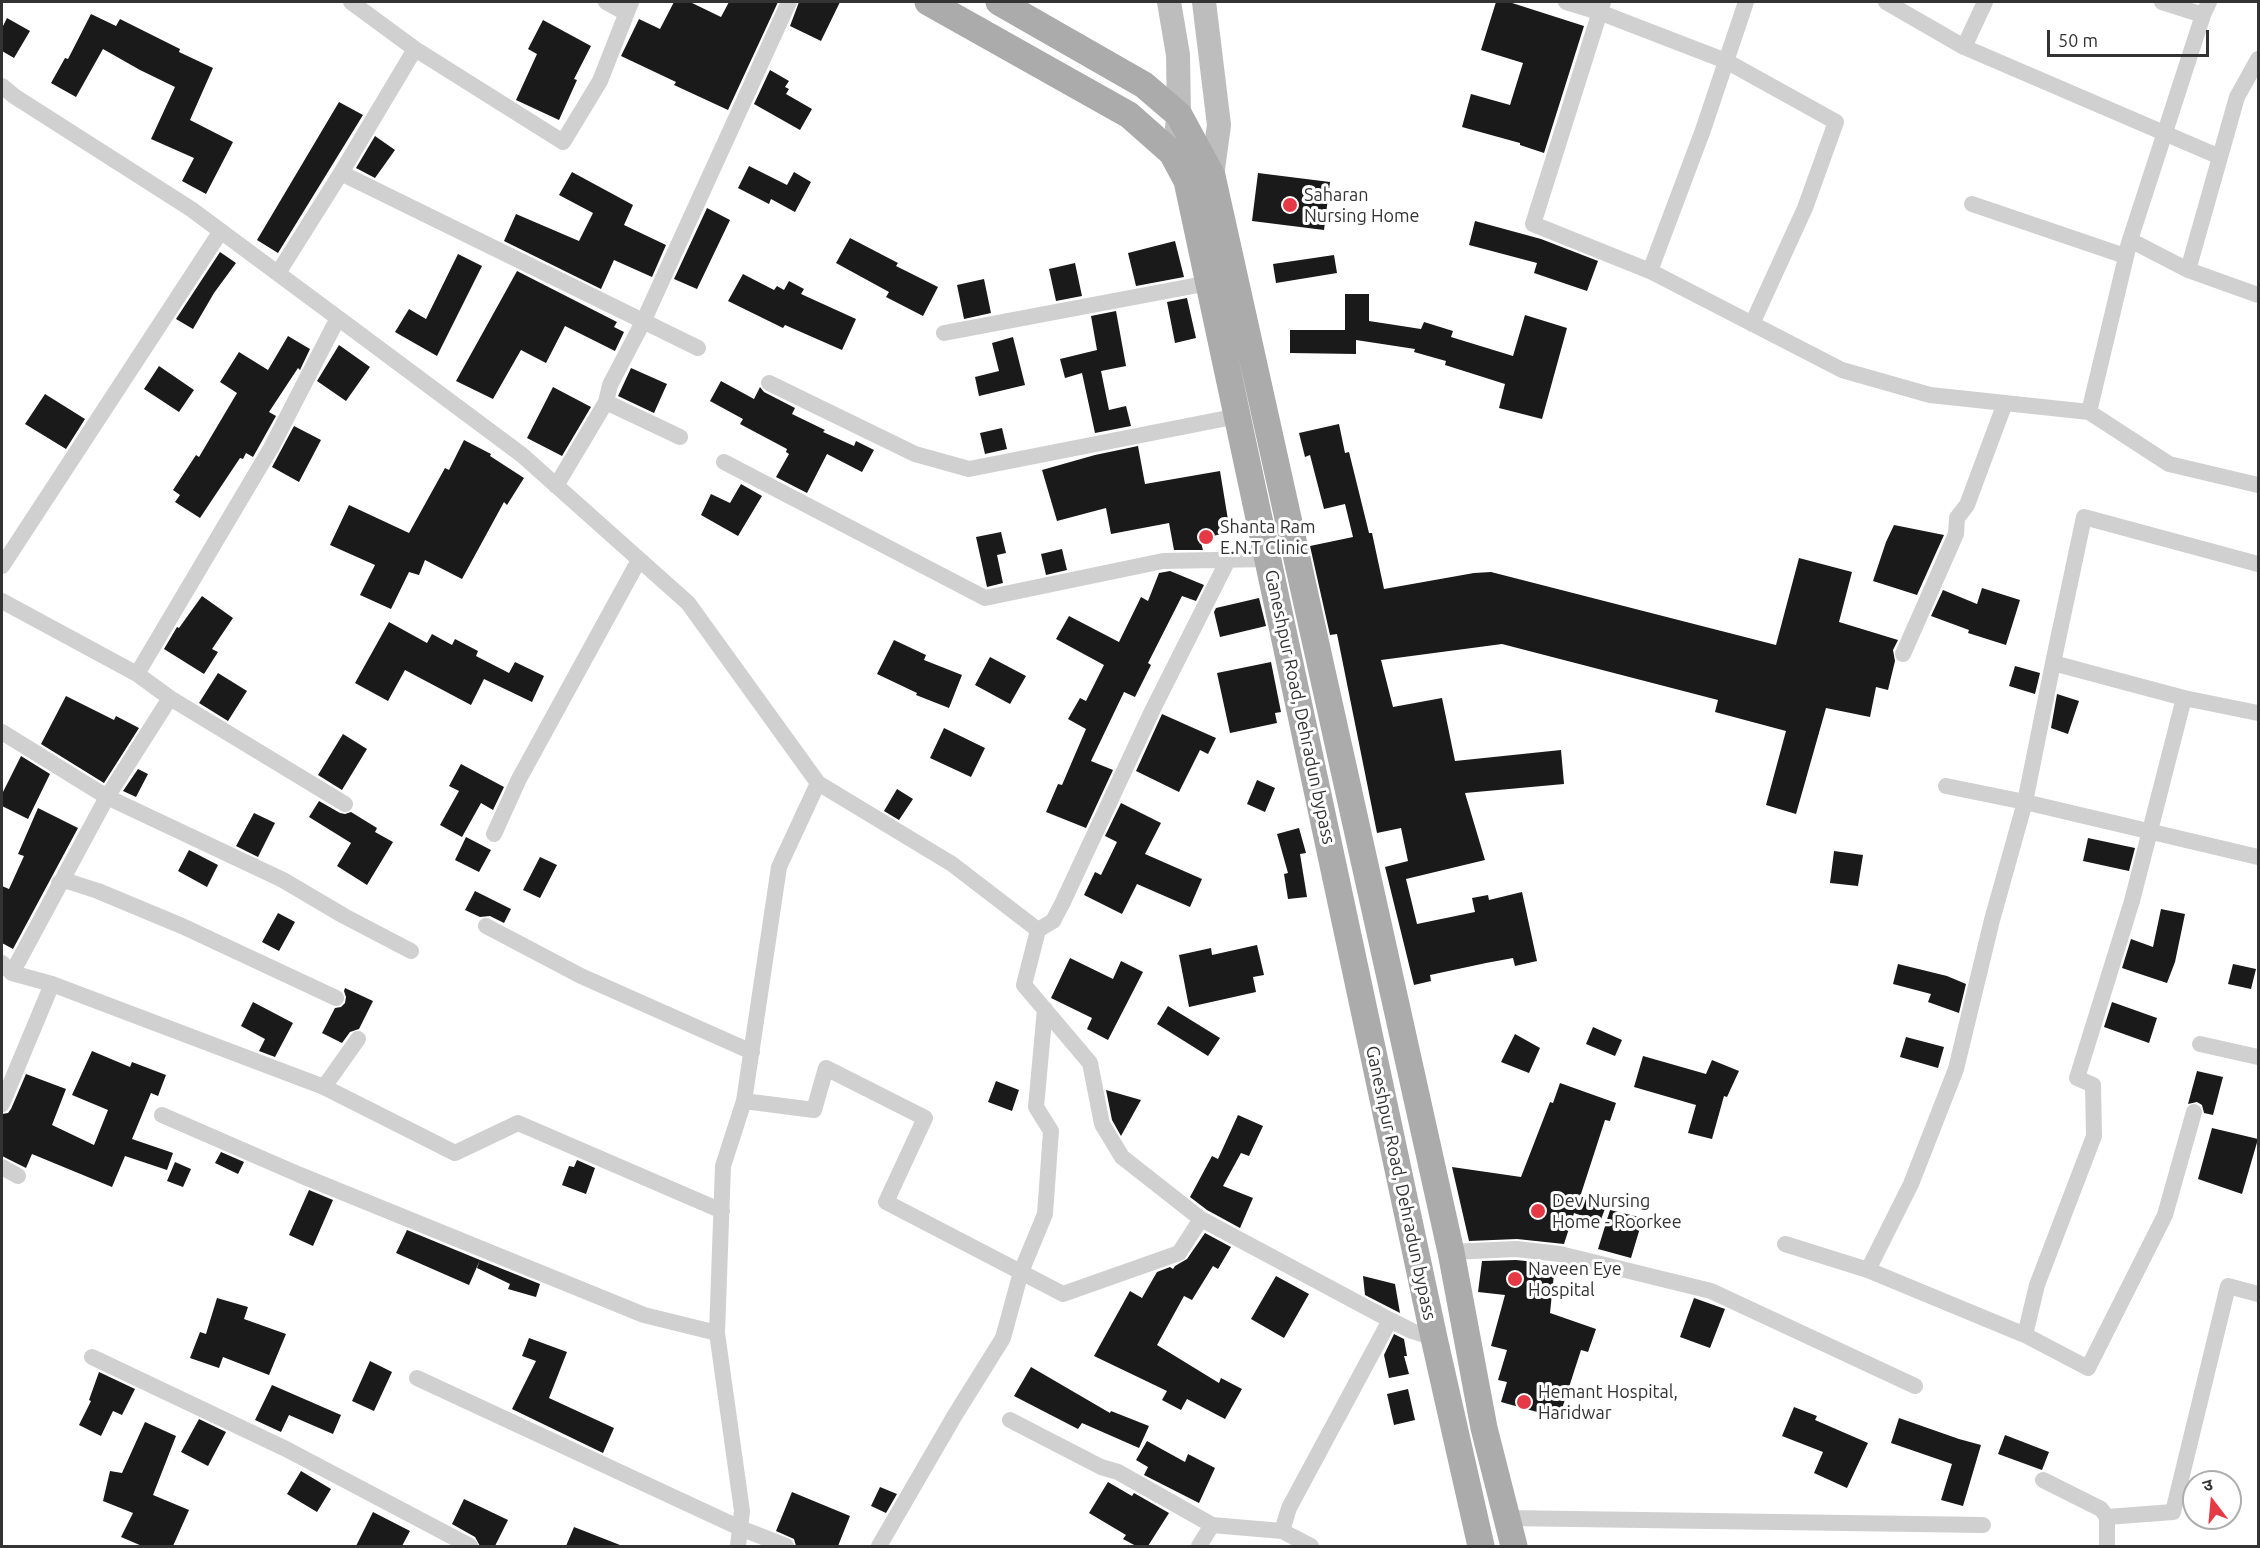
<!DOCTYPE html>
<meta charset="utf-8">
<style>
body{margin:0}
#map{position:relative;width:2260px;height:1548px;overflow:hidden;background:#fff;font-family:Ubuntu,"Noto Sans Devanagari",sans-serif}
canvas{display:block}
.frame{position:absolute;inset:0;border:3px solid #333;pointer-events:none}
.north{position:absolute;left:2182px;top:1470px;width:60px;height:60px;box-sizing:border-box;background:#fff;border:2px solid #adadad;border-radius:50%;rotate:344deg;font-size:16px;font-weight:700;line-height:24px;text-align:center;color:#333}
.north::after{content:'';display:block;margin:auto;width:21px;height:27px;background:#e63946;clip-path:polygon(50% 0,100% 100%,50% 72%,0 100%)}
.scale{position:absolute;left:2047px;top:30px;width:162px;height:27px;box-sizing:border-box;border:3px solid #333;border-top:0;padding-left:8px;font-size:18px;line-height:21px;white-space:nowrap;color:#333;-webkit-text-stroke:4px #fff;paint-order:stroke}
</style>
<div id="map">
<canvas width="2260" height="1548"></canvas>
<div class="frame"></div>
<div class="north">उ</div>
<div class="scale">50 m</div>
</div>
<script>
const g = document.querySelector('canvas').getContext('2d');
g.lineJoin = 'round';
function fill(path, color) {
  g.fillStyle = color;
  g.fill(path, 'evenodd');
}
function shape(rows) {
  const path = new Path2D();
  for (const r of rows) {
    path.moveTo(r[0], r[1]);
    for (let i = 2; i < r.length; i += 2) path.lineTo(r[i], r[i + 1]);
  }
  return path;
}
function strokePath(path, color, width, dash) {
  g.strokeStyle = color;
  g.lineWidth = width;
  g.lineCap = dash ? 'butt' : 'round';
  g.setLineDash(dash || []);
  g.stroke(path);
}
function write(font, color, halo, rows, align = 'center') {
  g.font = font + ' Ubuntu,sans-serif';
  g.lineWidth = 6;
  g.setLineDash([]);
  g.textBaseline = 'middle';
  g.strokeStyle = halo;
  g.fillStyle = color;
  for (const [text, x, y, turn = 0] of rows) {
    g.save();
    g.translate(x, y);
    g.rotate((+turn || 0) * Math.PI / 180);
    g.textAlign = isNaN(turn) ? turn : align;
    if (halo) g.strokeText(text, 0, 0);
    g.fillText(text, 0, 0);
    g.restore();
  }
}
const building = shape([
 [674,2,690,2,721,17,729,2,778,2,728,110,674,85,676,82,621,56,639,19,660,29],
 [799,2,840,2,821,41,790,26],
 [1496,2,1509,2,1584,26,1544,153,1520,145,1520,143,1462,127,1471,94,1510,105,1523,63,1481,50],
 [91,14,116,26,120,19,180,49,179,52,213,68,190,120,233,142,206,194,182,181,194,158,151,139,175,87,140,70,103,49,76,97,51,83,65,58,68,59],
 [7,18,30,31,14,58,2,51,2,28],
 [543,20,591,46,574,79,577,80,559,120,516,100,537,54,528,49],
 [770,70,789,81,785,87,789,89,786,94,812,109,800,130,754,104],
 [339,102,363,115,278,253,257,240],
 [375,136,395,150,375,178,356,168],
 [749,166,787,185,794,172,811,182,795,212,771,199,769,204,738,188],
 [572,172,633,205,624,225,666,245,652,277,614,260,601,289,504,241,516,214,579,241,593,213,559,195],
 [1258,173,1330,182,1324,230,1252,221],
 [707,208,730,220,697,289,674,279],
 [1475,221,1541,239,1598,261,1587,291,1534,273,1537,263,1469,245],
 [850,238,898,263,896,266,938,287,923,316,886,297,889,292,836,263],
 [1175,241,1184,277,1136,286,1128,253],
 [220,252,236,263,214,293,193,329,176,319],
 [458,254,482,266,437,356,395,332,409,309,426,319],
 [1334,255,1337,273,1276,283,1273,264],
 [1075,263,1082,296,1056,301,1049,269],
 [517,271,617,322,614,327,624,332,615,351,565,326,546,363,521,350,493,399,456,381],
 [743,274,774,290,777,286,784,290,789,281,804,289,801,294,856,319,842,350,785,325,783,328,728,301],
 [984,279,991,313,964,319,957,285],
 [1345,294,1369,294,1369,321,1421,329,1424,322,1453,331,1451,337,1513,356,1525,315,1567,328,1542,419,1499,408,1505,384,1445,365,1446,361,1414,352,1415,349,1356,340,1356,354,1290,353,1290,330,1345,330],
 [1187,298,1196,338,1175,343,1167,302],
 [1116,311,1126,366,1101,371,1109,410,1126,406,1131,426,1095,433,1082,373,1065,378,1060,359,1097,350,1091,316],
 [288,336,310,349,300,370,298,368,269,412,276,416,253,457,246,453,243,459,240,458,200,518,175,502,180,495,173,490,196,455,199,457,237,393,220,382,239,352,268,370],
 [1013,337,1025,385,979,396,975,377,999,371,992,343],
 [339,345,370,367,346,401,317,381],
 [159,366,194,390,179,412,144,389],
 [631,368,667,384,654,413,618,396],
 [721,381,754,399,760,387,764,392,795,408,792,414,825,430,823,432,854,446,856,441,874,450,862,472,827,454,807,493,776,477,789,454,786,452,787,449,740,424,743,419,710,401],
 [553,387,591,407,562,456,527,438],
 [45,394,85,419,66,449,25,424],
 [1339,424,1345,453,1349,452,1369,533,1372,533,1384,589,1474,573,1491,572,1776,645,1799,558,1852,572,1839,622,1898,640,1893,650,1895,661,1888,690,1876,687,1870,717,1826,708,1796,814,1766,805,1786,731,1715,712,1718,700,1502,644,1381,660,1393,707,1442,698,1455,761,1561,750,1564,784,1465,793,1485,860,1406,879,1417,924,1475,912,1472,898,1488,895,1489,900,1522,892,1537,961,1515,966,1513,958,1486,963,1430,975,1431,981,1414,985,1385,867,1408,861,1401,828,1377,833,1337,634,1330,635,1310,546,1353,537,1345,504,1324,509,1310,455,1305,457,1299,433],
 [294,426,321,440,299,482,272,467],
 [1002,428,1007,449,985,454,980,433],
 [464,440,491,454,490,456,524,478,507,505,504,502,462,579,425,560,419,575,409,572,391,609,360,595,375,565,330,545,349,505,409,533,445,468,449,470],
 [1138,446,1145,484,1220,471,1230,532,1200,539,1203,550,1174,550,1169,523,1111,534,1106,508,1057,521,1042,470,1095,455],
 [741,484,762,496,738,536,701,515,711,494,730,503],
 [1894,525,1944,535,1917,595,1873,581,1886,542],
 [1001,532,1006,553,997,555,1003,583,987,587,976,537],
 [1062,549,1067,570,1046,575,1041,554],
 [1170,571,1204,585,1196,601,1182,596,1148,663,1151,665,1135,697,1124,692,1091,761,1113,770,1086,828,1046,812,1058,784,1062,785,1086,729,1068,719,1080,698,1086,701,1104,665,1056,639,1069,616,1119,642,1141,597,1148,601,1159,573],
 [1982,588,2020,600,2006,645,1968,633,1969,630,1931,616,1943,590,1977,604],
 [202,596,233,618,212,649,218,652,204,674,164,649,177,627,179,628],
 [1259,598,1266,626,1220,637,1214,612,1216,608],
 [389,622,427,643,432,634,452,645,455,639,478,651,476,656,509,673,515,662,544,676,532,702,484,679,471,705,405,670,388,701,355,683],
 [894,640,926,655,924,660,962,675,949,708,916,695,917,693,877,674],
 [990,657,1026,676,1010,704,975,685],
 [1271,662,1281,712,1275,713,1277,723,1230,733,1217,673],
 [2015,666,2040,673,2035,694,2009,686],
 [218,673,247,691,228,721,199,703],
 [2057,694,2079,701,2068,734,2051,728],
 [66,696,114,720,116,716,139,728,104,783,41,744],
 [1162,714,1216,738,1208,754,1200,750,1179,792,1136,771],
 [944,728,985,748,971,777,930,758],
 [343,734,367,749,342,790,318,775],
 [21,756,50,774,28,819,2,806,2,794],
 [461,764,504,787,493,810,481,803,462,837,440,825,459,791,449,786],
 [138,769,148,774,136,797,123,791],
 [1257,780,1275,788,1265,812,1247,804],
 [897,789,913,799,899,820,884,811],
 [319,801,340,813,345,814,351,812,377,828,375,832,393,842,367,885,337,866,351,843,309,817],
 [1121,803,1161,823,1145,854,1202,879,1190,907,1137,884,1122,914,1084,895,1095,872,1101,875,1117,842,1105,836],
 [38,808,78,828,13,949,2,943,2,886,9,889,24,856,18,854],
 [254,813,275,823,258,857,236,846],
 [1299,828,1306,853,1300,854,1307,897,1288,899,1284,874,1288,873,1277,834],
 [466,837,491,850,479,872,455,860],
 [2088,838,2135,848,2129,871,2083,861],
 [189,850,218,865,207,887,178,871],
 [1834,851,1863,855,1858,886,1830,883],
 [540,857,557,865,540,898,523,890],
 [475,891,511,909,504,923,490,916,480,917,465,910],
 [2161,909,2185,914,2175,962,2167,983,2122,968,2131,939,2153,947],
 [278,913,295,922,279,951,262,942],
 [1257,945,1264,975,1253,977,1256,992,1189,1007,1179,955,1211,948,1212,955],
 [1070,958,1113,979,1121,961,1143,972,1108,1040,1087,1029,1092,1018,1051,998],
 [1898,964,1947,976,1966,984,1959,1013,1928,1002,1931,994,1893,984],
 [2233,964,2256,969,2251,989,2228,984],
 [345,988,373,1001,359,1029,350,1032,342,1043,322,1033,335,1008,341,1007,345,1003,346,997,344,991],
 [253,1002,293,1023,275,1057,259,1051,265,1039,241,1026],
 [2112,1002,2157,1018,2149,1043,2104,1027],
 [1168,1006,1220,1038,1208,1056,1157,1024],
 [1593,1027,1622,1040,1615,1056,1586,1044],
 [1515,1034,1540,1048,1529,1073,1501,1062],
 [1906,1037,1944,1047,1938,1068,1900,1057],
 [92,1051,130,1067,132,1062,166,1075,158,1096,151,1093,132,1139,173,1153,167,1170,125,1156,112,1187,32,1154,26,1168,2,1156,2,1114,8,1113,11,1109,26,1074,66,1089,52,1125,94,1145,108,1110,72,1095],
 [1643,1056,1706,1074,1712,1060,1739,1071,1727,1097,1724,1096,1712,1139,1688,1133,1696,1105,1634,1087],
 [2197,1071,2223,1077,2213,1115,2204,1113,2202,1105,2197,1102,2188,1104],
 [996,1081,1019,1090,1012,1111,988,1102],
 [1560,1083,1616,1103,1610,1121,1605,1120,1580,1197,1606,1206,1600,1222,1574,1213,1564,1244,1517,1239,1469,1241,1452,1167,1521,1177,1550,1102,1553,1103],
 [1106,1090,1141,1100,1121,1136,1112,1120],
 [1238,1115,1263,1126,1249,1156,1241,1153,1223,1186,1253,1198,1240,1228,1207,1210,1190,1197,1212,1156,1218,1159],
 [2212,1128,2258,1139,2242,1194,2198,1179],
 [221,1152,244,1162,238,1174,215,1163],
 [577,1160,595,1168,586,1194,562,1185,569,1166,574,1167],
 [175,1162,191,1169,183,1187,167,1181],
 [309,1190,333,1200,313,1246,289,1235],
 [1610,1210,1643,1218,1631,1258,1598,1249],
 [407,1230,480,1260,469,1285,396,1253],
 [1205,1233,1231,1247,1218,1269,1213,1266,1192,1300,1184,1296,1157,1345,1219,1383,1221,1378,1242,1389,1225,1419,1187,1399,1181,1410,1162,1400,1167,1391,1094,1356,1130,1291,1142,1298,1157,1272,1170,1267,1173,1269,1175,1266,1187,1259],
 [480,1260,540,1284,536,1297,508,1289,510,1284,477,1268],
 [1516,1260,1555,1264,1550,1313,1596,1329,1588,1352,1581,1350,1559,1418,1501,1402,1507,1382,1498,1380,1507,1350,1491,1346,1505,1295,1478,1292,1482,1261],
 [1276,1276,1309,1294,1284,1338,1251,1319],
 [1363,1276,1395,1284,1400,1313,1365,1295],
 [217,1298,248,1307,244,1319,286,1334,269,1375,223,1357,219,1368,190,1358,200,1332,206,1334],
 [1694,1298,1725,1309,1710,1348,1680,1337],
 [1394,1334,1404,1339,1407,1356,1404,1356,1409,1374,1389,1378,1384,1355],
 [529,1338,567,1352,549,1398,614,1428,603,1453,512,1409,536,1361,522,1356],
 [370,1361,392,1372,374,1411,352,1401],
 [1031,1367,1110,1413,1111,1411,1149,1426,1139,1448,1082,1423,1078,1429,1014,1396],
 [99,1372,135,1389,122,1415,113,1411,101,1436,79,1425,91,1401,89,1400],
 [272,1385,341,1415,333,1434,289,1415,281,1432,255,1420],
 [1408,1389,1415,1420,1394,1425,1387,1394],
 [1794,1407,1817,1416,1815,1420,1868,1443,1847,1488,1814,1473,1823,1452,1782,1436],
 [1899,1418,1959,1439,1981,1445,1963,1506,1941,1500,1952,1464,1891,1443],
 [199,1419,226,1432,208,1466,181,1452],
 [145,1422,176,1436,153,1495,189,1510,173,1546,142,1546,121,1537,133,1513,103,1501,110,1471,122,1473],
 [2005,1435,2049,1452,2042,1470,1998,1454],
 [1147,1441,1185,1462,1188,1454,1215,1468,1199,1503,1144,1475,1148,1467,1136,1460],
 [301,1471,331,1489,317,1512,287,1494],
 [1108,1482,1132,1496,1134,1493,1169,1513,1148,1546,1136,1546,1123,1539,1126,1535,1089,1513],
 [880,1487,897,1494,886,1513,871,1506],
 [792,1492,850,1516,838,1546,796,1546,794,1539,776,1531],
 [464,1499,508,1520,495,1546,480,1546,475,1537,452,1524],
 [373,1512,410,1531,402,1546,356,1546],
 [574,1527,620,1545,620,1546,566,1546]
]);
const street = shape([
 [351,2,415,49,563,142,600,81,631,2],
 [606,2,626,13],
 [1566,2,1599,12,1726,61,1836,122,1805,208,1752,324],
 [1603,2,1533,224,1650,271,1703,130,1746,2],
 [1886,2,1964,47,2220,157],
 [2162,2,2203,15],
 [1964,47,1985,2],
 [2258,59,2237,97,2188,270,2258,295],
 [2,86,14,96,191,209,338,318,271,448,137,674,170,698,107,797,12,973],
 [341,173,698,348],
 [1972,204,2125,256,2130,240,2188,270],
 [1650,271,1842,370,1930,395,2089,412,2169,464,2258,485],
 [278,273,341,173,415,49],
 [338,318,522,455,688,603,818,783,779,867,744,1101,723,1166,717,1333,742,1511,738,1546],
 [944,333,1209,283],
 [769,383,915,454,969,469,1238,416],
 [606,402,680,437],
 [2089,412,2130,240,2203,15,2209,2],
 [724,462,985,598,1163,561,1268,559],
 [556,486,606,402,610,385,643,322,789,2],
 [2,566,221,231],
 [2,601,137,674],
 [1903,654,1956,534,1957,518,1967,505,2005,403],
 [170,698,345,804],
 [2184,698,2258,713],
 [2,732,107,797,283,880,344,916,411,951],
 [818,783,952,864,1038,930,1053,921,1062,904,1153,709,1228,560],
 [1946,786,2025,802,2258,857],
 [494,834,519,779,639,560],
 [59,883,67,881,98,891,182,926,336,998],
 [486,926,581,976,752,1052],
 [1038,930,1024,985,1090,1063,1102,1124,1122,1157,1201,1219,1390,1320,1412,1331,1434,1338],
 [2,963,12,973,52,984,2,1104],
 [52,984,324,1087,455,1153,518,1123,722,1211],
 [2200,1044,2258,1057],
 [324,1087,358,1039],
 [744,1101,814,1110,826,1068,925,1118,886,1202,1063,1294,1179,1253,1201,1219],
 [162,1115,300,1175,644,1315,717,1333],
 [2,1167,18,1176],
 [1785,1244,1868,1270,2025,1335,2088,1368,2165,1215,2194,1112],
 [1451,1252,1516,1249,1560,1254,1711,1291,1915,1386],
 [1868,1270,1911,1184,1956,1069,1992,920,2025,802,2053,663],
 [2025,1335,2037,1285,2094,1136,2093,1085,2077,1078,2132,901,2184,698,2053,663,2084,517,2258,564],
 [92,1357,286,1449,470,1546],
 [417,1378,740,1528,786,1546],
 [1010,1420,1101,1467,1118,1472,1212,1525,1282,1531,1311,1546],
 [2043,1480,2101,1509,2107,1517,2107,1546],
 [2107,1517,2173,1512,2228,1286,2258,1294],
 [1506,1518,1983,1525],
 [1282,1531,1289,1508,1390,1320],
 [879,1546,955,1415,1003,1338,1021,1272,1045,1214,1051,1131,1036,1107,1045,1009],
 [1199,1546,1212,1525]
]);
const secondary = shape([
 [1169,2,1178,55,1179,115,1177,127],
 [1204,2,1219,125,1212,176]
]);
const primary = shape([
 [928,2,1129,115,1172,153,1187,181,1434,1338,1481,1546],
 [999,2,1144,85,1179,115,1212,176,1451,1252,1484,1428,1514,1546]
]);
const markers = [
 [1290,205,8,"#e63946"],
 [1206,537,8,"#e63946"],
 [1538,1211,8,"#e63946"],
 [1515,1279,8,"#e63946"],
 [1524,1402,8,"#e63946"]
];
const poiNames = [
 ["Saharan",1304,195],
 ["Nursing Home",1304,216],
 ["Shanta Ram",1220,527],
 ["E.N.T Clinic",1220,548],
 ["Dev Nursing",1552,1201],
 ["Home - Roorkee",1552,1222],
 ["Naveen Eye",1528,1269],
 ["Hospital",1528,1290],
 ["Hemant Hospital,",1538,1392],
 ["Haridwar",1538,1413]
];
const streetNames = [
 ["Ganeshpur Road, Dehradun bypass",1300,707,78],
 ["Ganeshpur Road, Dehradun bypass",1401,1183,78]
];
fill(building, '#1a1a1a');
strokePath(street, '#d0d0d0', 16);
strokePath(secondary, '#bdbdbd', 24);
strokePath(primary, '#ababab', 27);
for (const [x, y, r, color] of markers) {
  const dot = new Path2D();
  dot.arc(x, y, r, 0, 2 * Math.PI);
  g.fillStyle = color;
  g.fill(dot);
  strokePath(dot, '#fff', 2);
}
write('18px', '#333', '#fff', poiNames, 'left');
write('18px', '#333', '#fff', streetNames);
</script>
